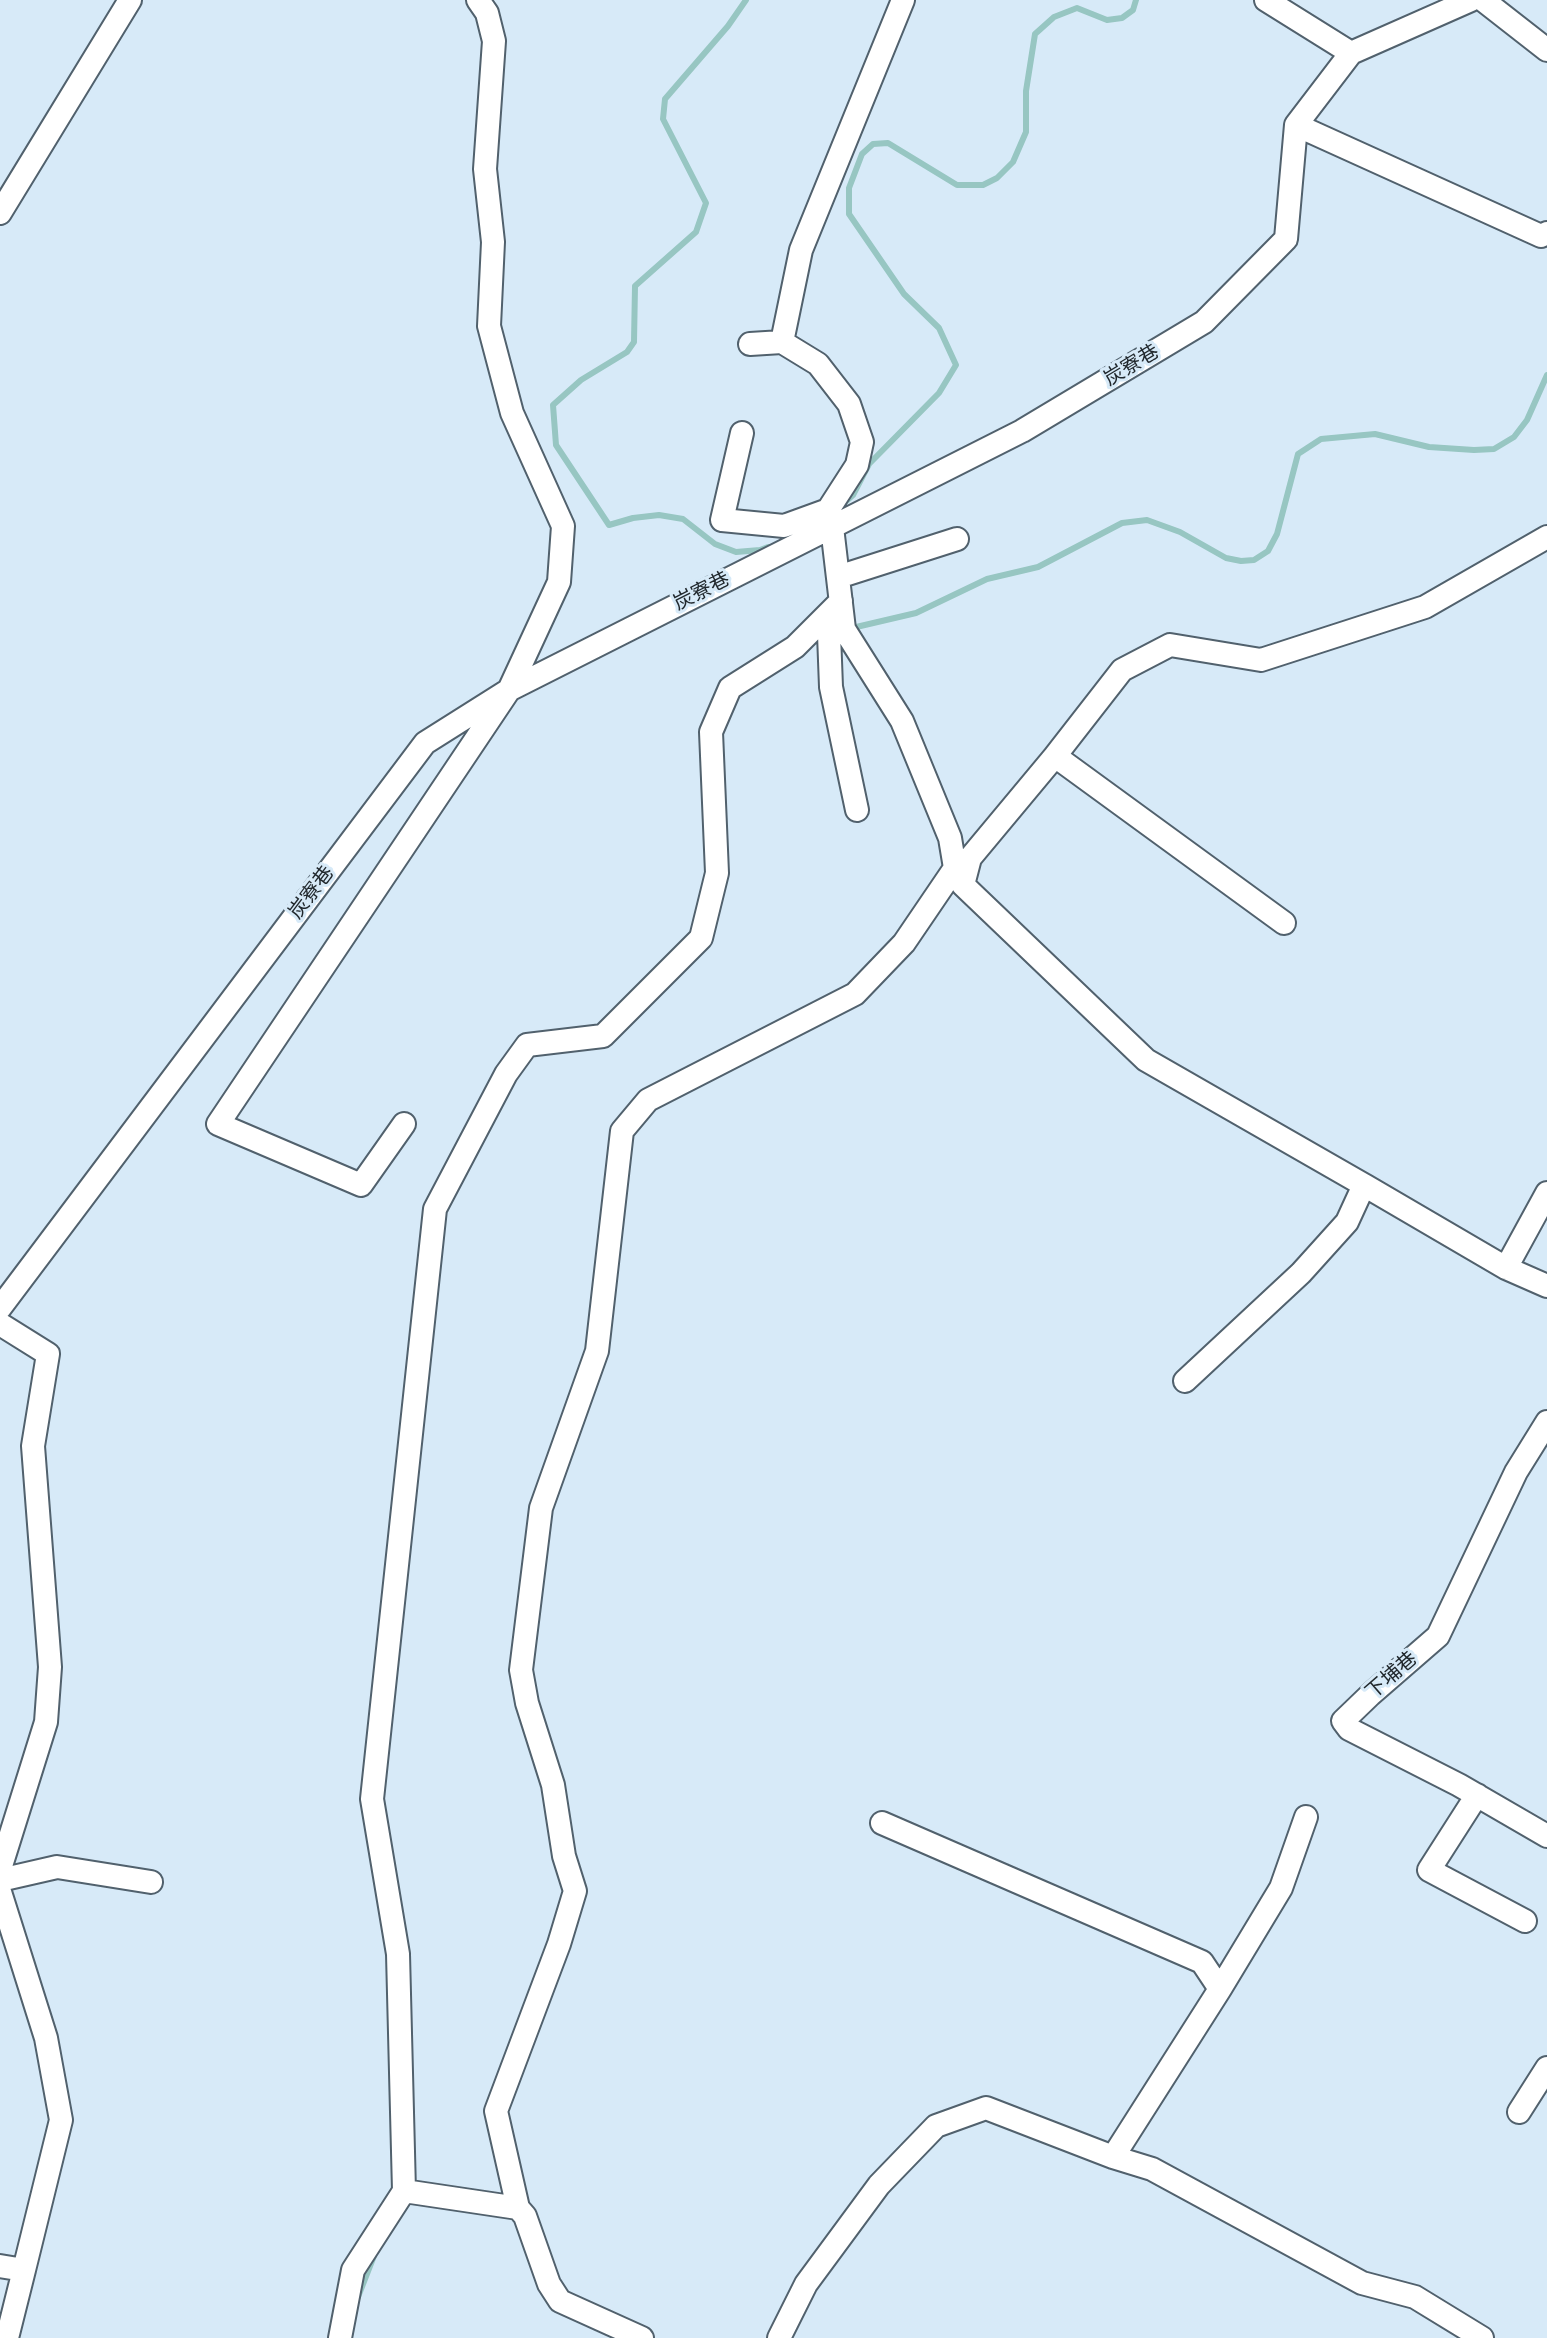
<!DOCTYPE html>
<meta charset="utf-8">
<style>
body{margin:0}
canvas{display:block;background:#d7eaf8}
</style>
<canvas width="1547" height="2338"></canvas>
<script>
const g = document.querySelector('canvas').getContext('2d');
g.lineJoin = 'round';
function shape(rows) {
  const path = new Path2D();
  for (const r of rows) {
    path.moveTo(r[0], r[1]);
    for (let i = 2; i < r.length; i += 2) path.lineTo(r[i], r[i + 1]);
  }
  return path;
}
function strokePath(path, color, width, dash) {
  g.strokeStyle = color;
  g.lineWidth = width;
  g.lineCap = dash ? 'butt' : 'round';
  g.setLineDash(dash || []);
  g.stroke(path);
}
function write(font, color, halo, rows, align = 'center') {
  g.font = font + ' "DM Sans","Noto Sans TC",sans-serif';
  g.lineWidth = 6;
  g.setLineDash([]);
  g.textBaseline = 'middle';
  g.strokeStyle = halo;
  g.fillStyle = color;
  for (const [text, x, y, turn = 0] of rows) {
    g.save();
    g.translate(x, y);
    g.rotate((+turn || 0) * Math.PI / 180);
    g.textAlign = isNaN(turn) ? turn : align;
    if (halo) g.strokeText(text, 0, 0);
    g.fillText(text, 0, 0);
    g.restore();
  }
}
const stream = shape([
 [746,0,728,26,665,99,663,119,706,203,696,232,635,286,634,342,627,352,581,380,553,405,556,445,609,525,633,518,659,515,683,519,715,544,736,552,760,550,768,547],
 [843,504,853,495,869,464,939,393,956,365,939,328,904,294,849,214,849,188,862,154,873,144,888,143,957,185,983,185,997,178,1013,162,1026,132,1026,91,1035,34,1054,17,1077,8,1107,20,1122,18,1133,10,1136,0],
 [852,628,916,613,987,579,1038,567,1122,523,1147,520,1180,532,1226,558,1241,561,1254,560,1268,551,1277,534,1298,454,1321,439,1375,434,1429,447,1474,450,1494,449,1514,437,1527,420,1547,375],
 [358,2297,374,2256]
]);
const minor = shape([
 [1266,0,1351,53],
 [1483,0,1547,50],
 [1296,125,1541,236,1547,233],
 [0,213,130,0],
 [750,344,782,342],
 [742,433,722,520,784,526,828,510,857,465,862,442,849,404,818,364,782,342,801,250,903,0],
 [838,577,957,539],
 [844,629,829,634,831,687,857,810],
 [1055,756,970,858,963,885,1146,1060,1364,1185],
 [1284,923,1055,756,1122,670,1170,645,1261,660,1425,607,1547,537],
 [404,1124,361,1185,218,1124,509,690,559,582,563,526,512,413,489,326,493,242,485,169,494,41,487,13,478,0],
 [1547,1193,1506,1268,1547,1286],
 [0,1308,425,743,509,690,1022,431,1204,322,1286,239,1296,125,1351,53,1471,0],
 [0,1324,48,1354,33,1446,50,1667,46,1722,0,1869],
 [1185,1381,1301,1273,1347,1222,1364,1185,1506,1268],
 [1547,1422,1516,1472,1438,1636,1370,1695,1343,1721,1349,1729,1459,1785,1547,1836],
 [1477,1795,1429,1870,1525,1921],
 [882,1823,1202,1962,1220,1989,1113,2157],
 [0,1880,57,1867,151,1882],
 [0,1892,46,2038,61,2120,24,2270],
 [1220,1989,1281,1888,1306,1817],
 [1519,2112,1547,2068],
 [518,2208,404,2191,398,1954,372,1799,435,1209,506,1074,527,1045,603,1036,701,938,717,873,711,732,730,688,795,647,841,601],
 [0,2266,24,2270,7,2338],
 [340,2338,353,2270,404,2191],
 [642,2338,560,2301,549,2284,525,2216,518,2208,496,2111,559,1944,575,1891,564,1856,553,1785,527,1703,521,1670,541,1508,597,1351,622,1131,648,1100,855,994,904,943,955,868,950,838,902,721,844,629,832,527],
 [779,2338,806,2284,879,2185,936,2126,986,2108,1113,2157,1152,2169,1362,2283,1415,2297,1482,2338]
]);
const streetNames = [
 ["炭寮巷",1132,366,-31],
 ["炭寮巷",702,592,-27],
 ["炭寮巷",312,893,-53],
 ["下埔巷",1392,1676,-41]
];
strokePath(stream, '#97c6c2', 6);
strokePath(minor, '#51616d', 26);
strokePath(minor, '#fff', 22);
write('20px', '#21282d', '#d7eaf8', streetNames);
</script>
